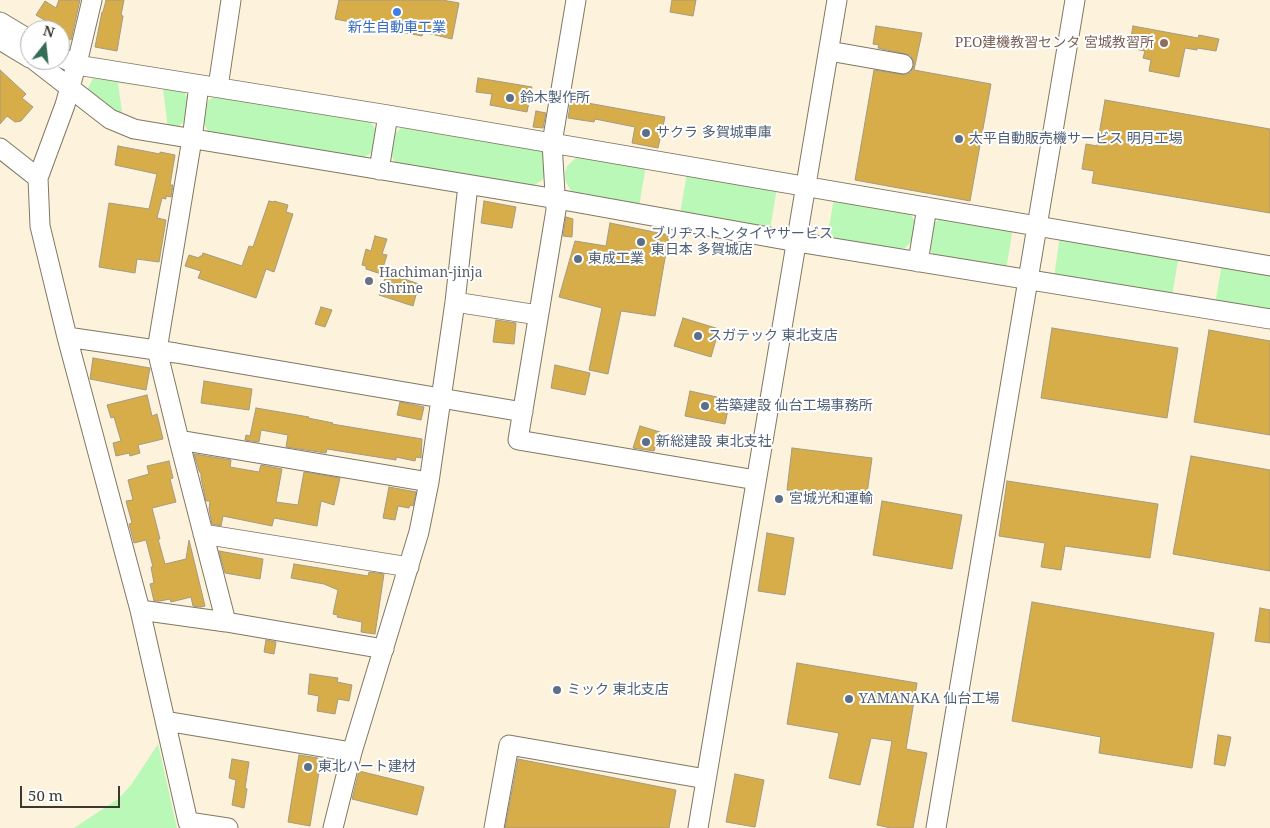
<!DOCTYPE html>
<meta charset="utf-8">
<style>
body{margin:0}
#map{position:relative;width:1270px;height:828px;overflow:hidden;background:#fdf3dc;font-family:"Noto Serif",serif}
canvas{display:block}
.north{position:absolute;left:20px;top:20px;width:50px;height:50px;box-sizing:border-box;background:#fff;border:1px solid #b1b0ad;border-radius:50%;rotate:16deg;font-size:14px;font-weight:700;line-height:20px;text-align:center;color:#3d3931}
.north::after{content:'';display:block;margin:auto;width:18px;height:22px;background:#346c54;clip-path:polygon(50% 0,100% 100%,50% 72%,0 100%)}
.scale{position:absolute;left:20px;top:786px;width:100px;height:22px;box-sizing:border-box;border:2px solid #3d3931;border-top:0;padding-left:6px;font-size:15px;line-height:18px;white-space:nowrap;color:#3d3931;-webkit-text-stroke:4px #fff;paint-order:stroke}
</style>
<div id="map">
<canvas width="1270" height="828"></canvas>
<div class="north">N</div>
<div class="scale">50 m</div>
</div>
<script>
const g = document.querySelector('canvas').getContext('2d');
g.lineJoin = 'round';
function fill(path, color) {
  g.fillStyle = color;
  g.fill(path, 'evenodd');
}
function shape(rows) {
  const path = new Path2D();
  for (const r of rows) {
    path.moveTo(r[0], r[1]);
    for (let i = 2; i < r.length; i += 2) path.lineTo(r[i], r[i + 1]);
  }
  return path;
}
function strokePath(path, color, width, dash) {
  g.strokeStyle = color;
  g.lineWidth = width;
  g.lineCap = dash ? 'butt' : 'round';
  g.setLineDash(dash || []);
  g.stroke(path);
}
function write(font, color, halo, rows, align = 'center') {
  g.font = font + ' "Noto Serif","Noto Sans JP",serif';
  g.lineWidth = 4;
  g.setLineDash([]);
  g.textBaseline = 'middle';
  g.strokeStyle = halo;
  g.fillStyle = color;
  for (const [text, x, y, turn = 0] of rows) {
    g.save();
    g.translate(x, y);
    g.rotate((+turn || 0) * Math.PI / 180);
    g.textAlign = isNaN(turn) ? turn : align;
    if (halo) g.strokeText(text, 0, 0);
    g.fillText(text, 0, 0);
    g.restore();
  }
}
const green = shape([
 [93,78,116,81,124,78,183,91,188,98,187,119,178,127,168,129,163,89,118,83,123,119,87,90],
 [215,96,366,119,373,125,377,132,374,149,370,154,360,159,209,133,202,120,205,106,209,100],
 [409,126,541,149,544,152,545,177,541,181,531,187,396,164,389,151,391,137,402,127],
 [578,156,646,165,639,207,572,193,565,180,565,173,567,166],
 [687,173,777,188,770,229,680,214],
 [834,198,909,212,916,223,914,239,905,248,895,250,827,239],
 [940,219,1013,228,1006,270,940,259,934,255,929,249,934,223],
 [1060,236,1179,255,1172,296,1054,277],
 [1222,263,1270,271,1270,314,1215,305],
 [158,744,177,828,74,828,118,799,131,785]
]);
const building = shape([
 [59,0,80,0,71,40,61,34,63,31,36,15,45,1,56,8,59,0],
 [106,0,124,0,121,15,123,16,117,51,95,47,102,12,103,12,106,0],
 [339,0,442,0,459,3,452,39,423,32,422,36,335,19,339,0],
 [672,0,696,0,693,16,670,12,672,0],
 [876,26,922,33,914,70,991,84,970,201,855,180,874,70,906,75,911,72,914,65,913,60,910,55,878,48,879,45,873,44,876,26],
 [1133,26,1198,38,1199,35,1219,39,1216,51,1197,48,1197,50,1185,48,1179,77,1149,71,1151,60,1143,58,1145,51,1129,48,1133,26],
 [0,70,26,94,22,98,33,107,21,121,15,122,7,116,0,124,0,70],
 [478,78,532,87,527,112,490,105,492,94,476,92,478,78],
 [571,100,665,117,658,148,632,143,635,127,595,119,594,122,568,118,571,100],
 [1105,100,1270,129,1270,213,1092,183,1094,171,1082,169,1086,144,1097,146,1105,100],
 [536,111,546,113,543,128,533,127,536,111],
 [118,146,160,154,160,152,175,155,170,185,173,185,171,197,166,196,166,199,162,198,157,218,166,220,159,262,137,259,135,273,99,267,109,203,149,209,157,174,115,165,118,146],
 [269,201,274,202,274,201,288,205,286,212,293,214,274,272,266,269,256,298,198,278,201,271,185,266,189,255,199,258,200,256,202,256,203,253,242,266,249,246,253,247,269,201],
 [484,201,516,207,512,228,481,223,484,201],
 [566,217,573,219,572,237,563,236,566,217],
 [610,223,669,235,655,316,621,311,608,374,589,370,602,308,559,297,575,241,606,246,610,223],
 [375,236,387,239,382,254,387,255,381,274,366,269,366,266,362,265,366,249,371,251,375,236],
 [387,273,419,284,413,306,379,295,387,273],
 [321,307,332,310,325,327,315,324,321,307],
 [683,318,719,329,711,357,674,346,683,318],
 [496,320,516,323,514,344,493,342,496,320],
 [1052,328,1178,348,1167,418,1041,398,1052,328],
 [1209,330,1270,341,1270,435,1194,422,1209,330],
 [93,358,150,368,146,390,90,379,93,358],
 [555,365,590,373,585,395,551,388,555,365],
 [204,381,252,389,249,410,201,403,204,381],
 [690,391,730,400,725,424,685,416,690,391],
 [147,395,152,416,157,414,163,439,138,445,140,453,130,456,129,453,116,456,113,443,121,441,114,417,111,418,107,405,147,395],
 [400,402,424,407,421,420,397,415,400,402],
 [256,408,309,417,308,418,333,423,332,424,422,439,421,458,416,457,415,461,396,457,396,460,327,449,326,453,286,447,288,435,261,430,259,442,245,440,246,435,250,436,256,408],
 [640,426,660,432,654,451,633,448,640,426],
 [792,448,872,458,866,501,787,490,792,448],
 [194,454,231,460,230,467,259,472,261,465,282,469,276,502,298,505,304,472,340,478,334,505,321,501,317,526,274,518,272,526,223,516,221,526,212,524,209,509,210,501,206,501,201,478,201,474,199,471,194,454],
 [1191,456,1270,470,1270,571,1173,554,1191,456],
 [169,461,173,478,170,479,176,502,152,508,160,539,158,539,165,564,186,559,189,540,205,606,201,607,193,606,191,597,171,602,170,599,160,601,154,601,150,584,154,583,151,567,153,567,146,540,134,543,129,524,132,523,126,501,133,500,128,480,149,474,147,466,169,461],
 [1007,481,1158,504,1150,558,1065,546,1061,570,1041,567,1045,543,999,536,1007,481],
 [389,487,416,492,413,506,410,505,409,508,398,506,395,520,383,518,389,487],
 [882,501,962,515,952,569,873,555,882,501],
 [767,533,794,538,785,595,758,591,767,533],
 [219,551,263,559,260,579,225,573,219,551],
 [294,564,368,576,369,572,384,574,375,634,361,632,362,622,337,617,338,615,333,614,338,590,324,584,291,578,294,564],
 [1032,602,1214,633,1192,768,1099,753,1101,737,1012,721,1032,602],
 [1260,608,1270,610,1270,643,1255,641,1260,608],
 [266,640,276,642,274,654,264,652,266,640],
 [797,663,917,683,906,749,927,753,913,828,891,828,877,825,892,741,871,738,860,785,829,778,839,733,787,724,797,663],
 [310,674,338,678,337,682,352,685,349,701,338,699,335,714,317,711,319,696,308,694,310,674],
 [1218,735,1231,737,1225,766,1214,764,1218,735],
 [299,755,318,758,316,772,319,772,310,826,288,822,299,755],
 [232,759,249,762,245,788,247,789,244,808,232,805,236,780,229,778,232,759],
 [518,759,676,790,669,828,505,828,518,759],
 [359,771,424,787,417,815,352,799,359,771],
 [735,774,764,780,755,827,726,822,735,774]
]);
const minor = shape([
 [92,0,79,55,65,105,38,178,40,226,67,337,140,610,226,622,384,649],
 [576,0,552,143,556,210,518,440,756,480],
 [0,22,30,40],
 [0,40,30,58],
 [829,51,903,64],
 [60,57,77,65,388,115,1270,266],
 [34,60,110,119,134,129,557,199,797,242,1270,319],
 [199,85,192,139,157,350,179,440,429,482,455,302,468,185],
 [218,87,231,0],
 [0,148,38,178],
 [379,170,388,115],
 [918,262,927,207],
 [455,302,538,315],
 [67,337,176,353,523,412],
 [179,440,226,622],
 [203,534,409,567],
 [140,610,188,822,228,828],
 [165,721,352,752,333,828],
 [352,752,419,532,429,482],
 [494,828,509,745,706,779],
 [698,828,837,0],
 [936,828,1075,0]
]);
const markers = [
 [397,12,5,"#3f7fe0"],
 [1164,43,5,"#8d6e63"],
 [510,98,5,"#5c6f8a"],
 [646,133,5,"#5c6f8a"],
 [959,139,5,"#5c6f8a"],
 [641,242,5,"#5c6f8a"],
 [578,259,5,"#5c6f8a"],
 [369,281,5,"#6b7280"],
 [698,336,5,"#5c6f8a"],
 [705,406,5,"#5c6f8a"],
 [646,442,5,"#5c6f8a"],
 [779,499,5,"#5c6f8a"],
 [557,690,5,"#5c6f8a"],
 [849,699,5,"#5c6f8a"],
 [308,767,5,"#5c6f8a"]
];
const shopNames = [
 ["新生自動車工業",397,28]
];
const educationNames = [
 ["PEO建機教習センタ 宮城教習所",1154,43]
];
const serviceNames = [
 ["鈴木製作所",520,98],
 ["サクラ 多賀城車庫",656,133],
 ["太平自動販売機サービス 明月工場",969,139],
 ["ブリヂストンタイヤサービス",651,234],
 ["東日本 多賀城店",651,250],
 ["東成工業",588,259],
 ["スガテック 東北支店",708,336],
 ["若築建設 仙台工場事務所",715,406],
 ["新総建設 東北支社",656,442],
 ["宮城光和運輸",789,499],
 ["ミック 東北支店",567,690],
 ["YAMANAKA 仙台工場",859,699],
 ["東北ハート建材",318,767]
];
const worshipNames = [
 ["Hachiman-jinja",379,273],
 ["Shrine",379,289]
];
fill(green, '#baf8b7');
fill(building, '#d7ad49');
strokePath(building, '#a39a85', 1);
strokePath(minor, '#817864', 21);
strokePath(minor, '#fff', 19);
for (const [x, y, r, color] of markers) {
  const dot = new Path2D();
  dot.arc(x, y, r, 0, 2 * Math.PI);
  g.fillStyle = color;
  g.fill(dot);
  strokePath(dot, '#fff', 2);
}
write('14px', '#366cbe', '#fff', shopNames);
write('14px', '#785e54', '#fff', educationNames, 'right');
write('14px', '#4e5e75', '#fff', serviceNames, 'left');
write('14px', '#5b616d', '#fff', worshipNames, 'left');
</script>
